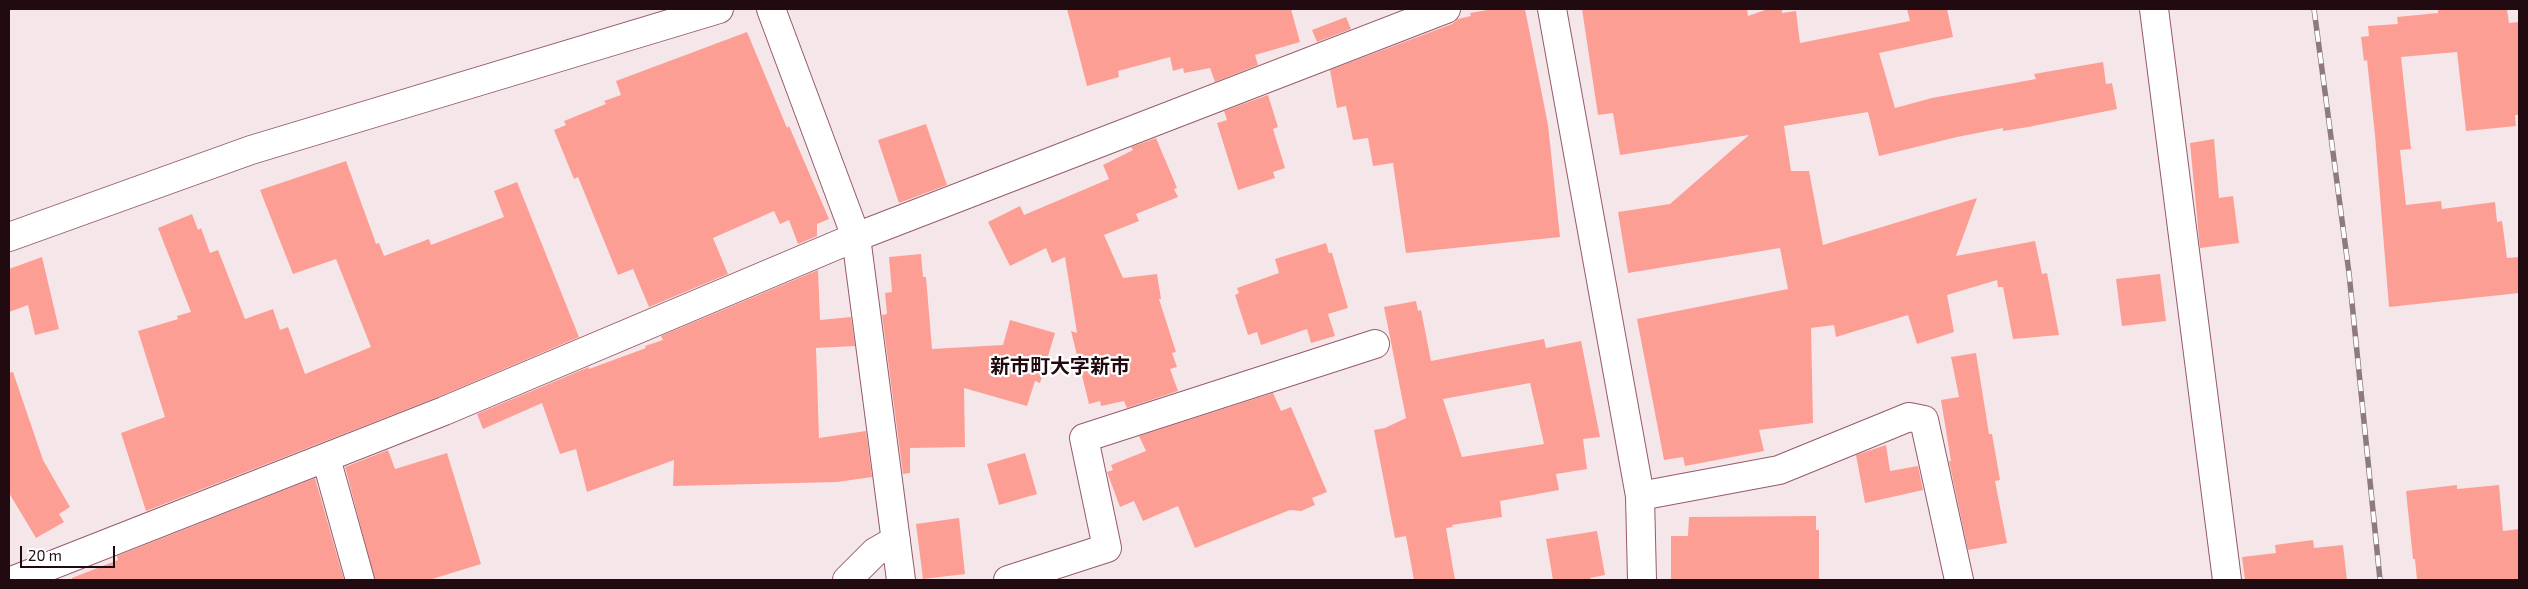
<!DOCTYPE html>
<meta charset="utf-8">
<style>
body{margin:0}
#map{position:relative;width:2528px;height:589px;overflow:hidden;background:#f5e7e9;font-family:"Exo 2",sans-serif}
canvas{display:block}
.frame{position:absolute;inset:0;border:10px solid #210a10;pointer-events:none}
.scale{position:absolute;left:20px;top:546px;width:95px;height:22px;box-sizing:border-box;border:2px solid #210a10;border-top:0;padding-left:6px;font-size:15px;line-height:18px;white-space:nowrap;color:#210a10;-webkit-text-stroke:4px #fff;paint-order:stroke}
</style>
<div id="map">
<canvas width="2528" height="589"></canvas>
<div class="frame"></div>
<div class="scale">20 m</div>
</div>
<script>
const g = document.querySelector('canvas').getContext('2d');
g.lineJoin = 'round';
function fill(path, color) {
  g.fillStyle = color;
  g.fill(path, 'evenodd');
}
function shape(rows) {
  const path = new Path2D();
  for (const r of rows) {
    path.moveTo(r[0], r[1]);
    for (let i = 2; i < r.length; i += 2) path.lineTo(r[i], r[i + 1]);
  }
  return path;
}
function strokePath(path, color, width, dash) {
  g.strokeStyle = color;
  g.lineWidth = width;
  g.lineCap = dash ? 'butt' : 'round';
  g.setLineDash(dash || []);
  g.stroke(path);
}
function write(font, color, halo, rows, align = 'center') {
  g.font = font + ' "Exo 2","Noto Sans JP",sans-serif';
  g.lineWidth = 4.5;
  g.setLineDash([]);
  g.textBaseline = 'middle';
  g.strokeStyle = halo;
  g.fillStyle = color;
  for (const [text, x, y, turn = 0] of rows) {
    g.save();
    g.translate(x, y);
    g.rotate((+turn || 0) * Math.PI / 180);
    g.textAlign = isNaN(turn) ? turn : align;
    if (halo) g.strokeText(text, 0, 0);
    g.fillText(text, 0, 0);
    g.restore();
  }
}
const building = shape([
 [1067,9,1291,9,1300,42,1255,55,1258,65,1215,82,1210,68,1184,73,1183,68,1173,71,1170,57,1118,71,1119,77,1087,86],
 [1493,9,1525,9,1548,125,1560,237,1406,253,1393,163,1373,166,1368,138,1353,140,1346,106,1337,108,1330,70,1452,24,1458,19,1471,16,1470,13],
 [1582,9,1747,9,1748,16,1768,9,1782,9,1782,13,1796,11,1800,43,1910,21,1907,9,1947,9,1953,37,1879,53,1895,108,1932,98,2036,79,2034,74,2103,62,2106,84,2112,83,2117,109,2028,127,2003,131,2003,128,1957,137,1879,156,1868,112,1784,126,1791,171,1809,171,1823,245,1977,198,1956,256,2035,241,2042,274,2047,273,2059,335,2013,339,2003,287,1998,287,1997,280,1947,295,1954,332,1917,344,1908,315,1836,337,1834,325,1811,328,1813,423,1759,430,1764,451,1685,466,1683,457,1664,460,1637,319,1788,289,1780,248,1628,273,1618,212,1670,204,1749,135,1620,155,1613,113,1598,115],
 [2438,9,2507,9,2509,23,2519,22,2519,115,2515,115,2516,126,2466,131,2457,52,2401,57,2411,149,2400,150,2406,205,2441,201,2442,209,2495,202,2497,222,2502,221,2507,258,2519,257,2519,293,2389,307,2375,135,2367,60,2364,61,2361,37,2369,36,2368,26,2398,24,2397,17,2438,13],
 [1346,17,1351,29,1317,42,1312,30],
 [747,32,787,128,789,126,829,219,817,224,817,236,798,244,789,220,780,224,774,211,713,238,728,274,649,307,633,269,618,275,578,177,574,179,554,130,566,125,564,121,606,104,604,101,621,95,616,81],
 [1268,95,1278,127,1273,129,1285,168,1273,172,1275,178,1238,190,1217,123,1227,120,1224,111],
 [926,124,947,185,899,203,878,140],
 [1156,138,1177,188,1174,189,1178,197,1136,214,1139,221,1104,235,1123,278,1157,274,1161,299,1159,299,1176,352,1172,353,1177,367,1170,369,1178,391,1127,408,1124,401,1101,406,1100,401,1089,404,1071,331,1077,333,1065,257,1052,263,1046,248,1010,266,988,222,1020,206,1024,215,1109,179,1103,165,1133,150,1131,147],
 [2214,139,2219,198,2233,196,2239,243,2200,248,2190,143],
 [346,161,374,238,376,244,379,243,384,256,429,239,431,245,504,217,494,191,517,182,579,337,438,397,146,511,121,433,165,417,138,331,178,319,177,316,191,312,158,228,192,214,198,230,201,228,210,253,218,250,245,319,273,309,280,330,288,327,305,374,371,347,336,259,293,274,260,190],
 [1326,243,1329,253,1332,253,1348,308,1328,314,1335,336,1311,343,1307,329,1261,345,1257,332,1248,335,1235,295,1239,293,1237,288,1279,273,1275,259],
 [921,254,923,277,926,277,932,349,1003,345,1010,320,1055,333,1040,383,1035,381,1027,406,964,388,965,447,910,448,910,473,903,474,882,315,887,314,885,293,892,292,889,257],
 [42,257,59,329,35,335,28,305,9,312,9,269],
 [818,270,820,320,851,317,855,346,816,348,819,438,866,431,872,477,837,482,673,486,674,460,587,492,576,449,560,454,542,403,483,429,477,414,589,367,589,369,646,348,645,346,663,340,661,336],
 [2160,274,2166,321,2122,326,2116,279],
 [1416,301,1418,311,1421,310,1431,361,1544,339,1546,348,1581,341,1600,437,1583,439,1587,469,1556,474,1559,490,1500,501,1502,517,1452,525,1453,527,1446,528,1455,580,1414,580,1406,536,1395,538,1374,430,1385,428,1406,418,1384,307],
 [1530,383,1544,444,1462,457,1443,399],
 [1976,353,1989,434,1992,434,2000,480,1995,481,2007,543,1968,550,1949,461,1951,461,1941,400,1959,397,1951,357],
 [13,372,43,460,70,507,59,514,64,522,36,538,9,493,9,373],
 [1273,393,1281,411,1291,407,1327,492,1312,498,1315,505,1301,511,1290,510,1195,548,1178,506,1143,521,1134,501,1120,507,1107,472,1113,470,1111,465,1146,451,1139,436],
 [1886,445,1890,471,1918,466,1923,490,1865,503,1856,455],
 [388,450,395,469,447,453,481,564,429,580,375,580,345,467],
 [1025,453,1037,494,999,505,987,464],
 [315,478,344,580,72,580,72,578,118,560,117,556],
 [2457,485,2457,489,2499,485,2503,531,2519,529,2519,580,2417,580,2415,559,2413,559,2406,491],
 [1816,516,1816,530,1819,530,1819,580,1671,580,1671,536,1688,536,1689,517],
 [959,518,965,574,923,579,916,524],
 [1597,531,1605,575,1590,578,1591,580,1553,580,1546,539],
 [2313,540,2314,548,2343,545,2347,580,2245,580,2242,557,2276,553,2275,545]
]);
const minor = shape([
 [771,9,856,237,901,580],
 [2154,9,2227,580],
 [326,458,360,580],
 [1640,496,1779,470,1909,417,1924,420,1959,580],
 [14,580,444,411,856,237,1446,9],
 [847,580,875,552,896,540],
 [1008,580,1107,548,1084,438,1375,344]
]);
const tertiary = shape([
 [1552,9,1640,496,1642,580],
 [9,237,251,150,719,9]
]);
const rail = shape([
 [2314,9,2349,273,2380,580]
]);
const quarterNames = [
 ["新市町大字新市",1060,366]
];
fill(building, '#fd9e95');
strokePath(minor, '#965a68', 30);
strokePath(tertiary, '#965a68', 30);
strokePath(minor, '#fff', 28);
strokePath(tertiary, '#fff', 28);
strokePath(rail, '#8d7a7e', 5.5);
strokePath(rail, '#fff', 4, [11]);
write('bold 20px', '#210a10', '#fff', quarterNames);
</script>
